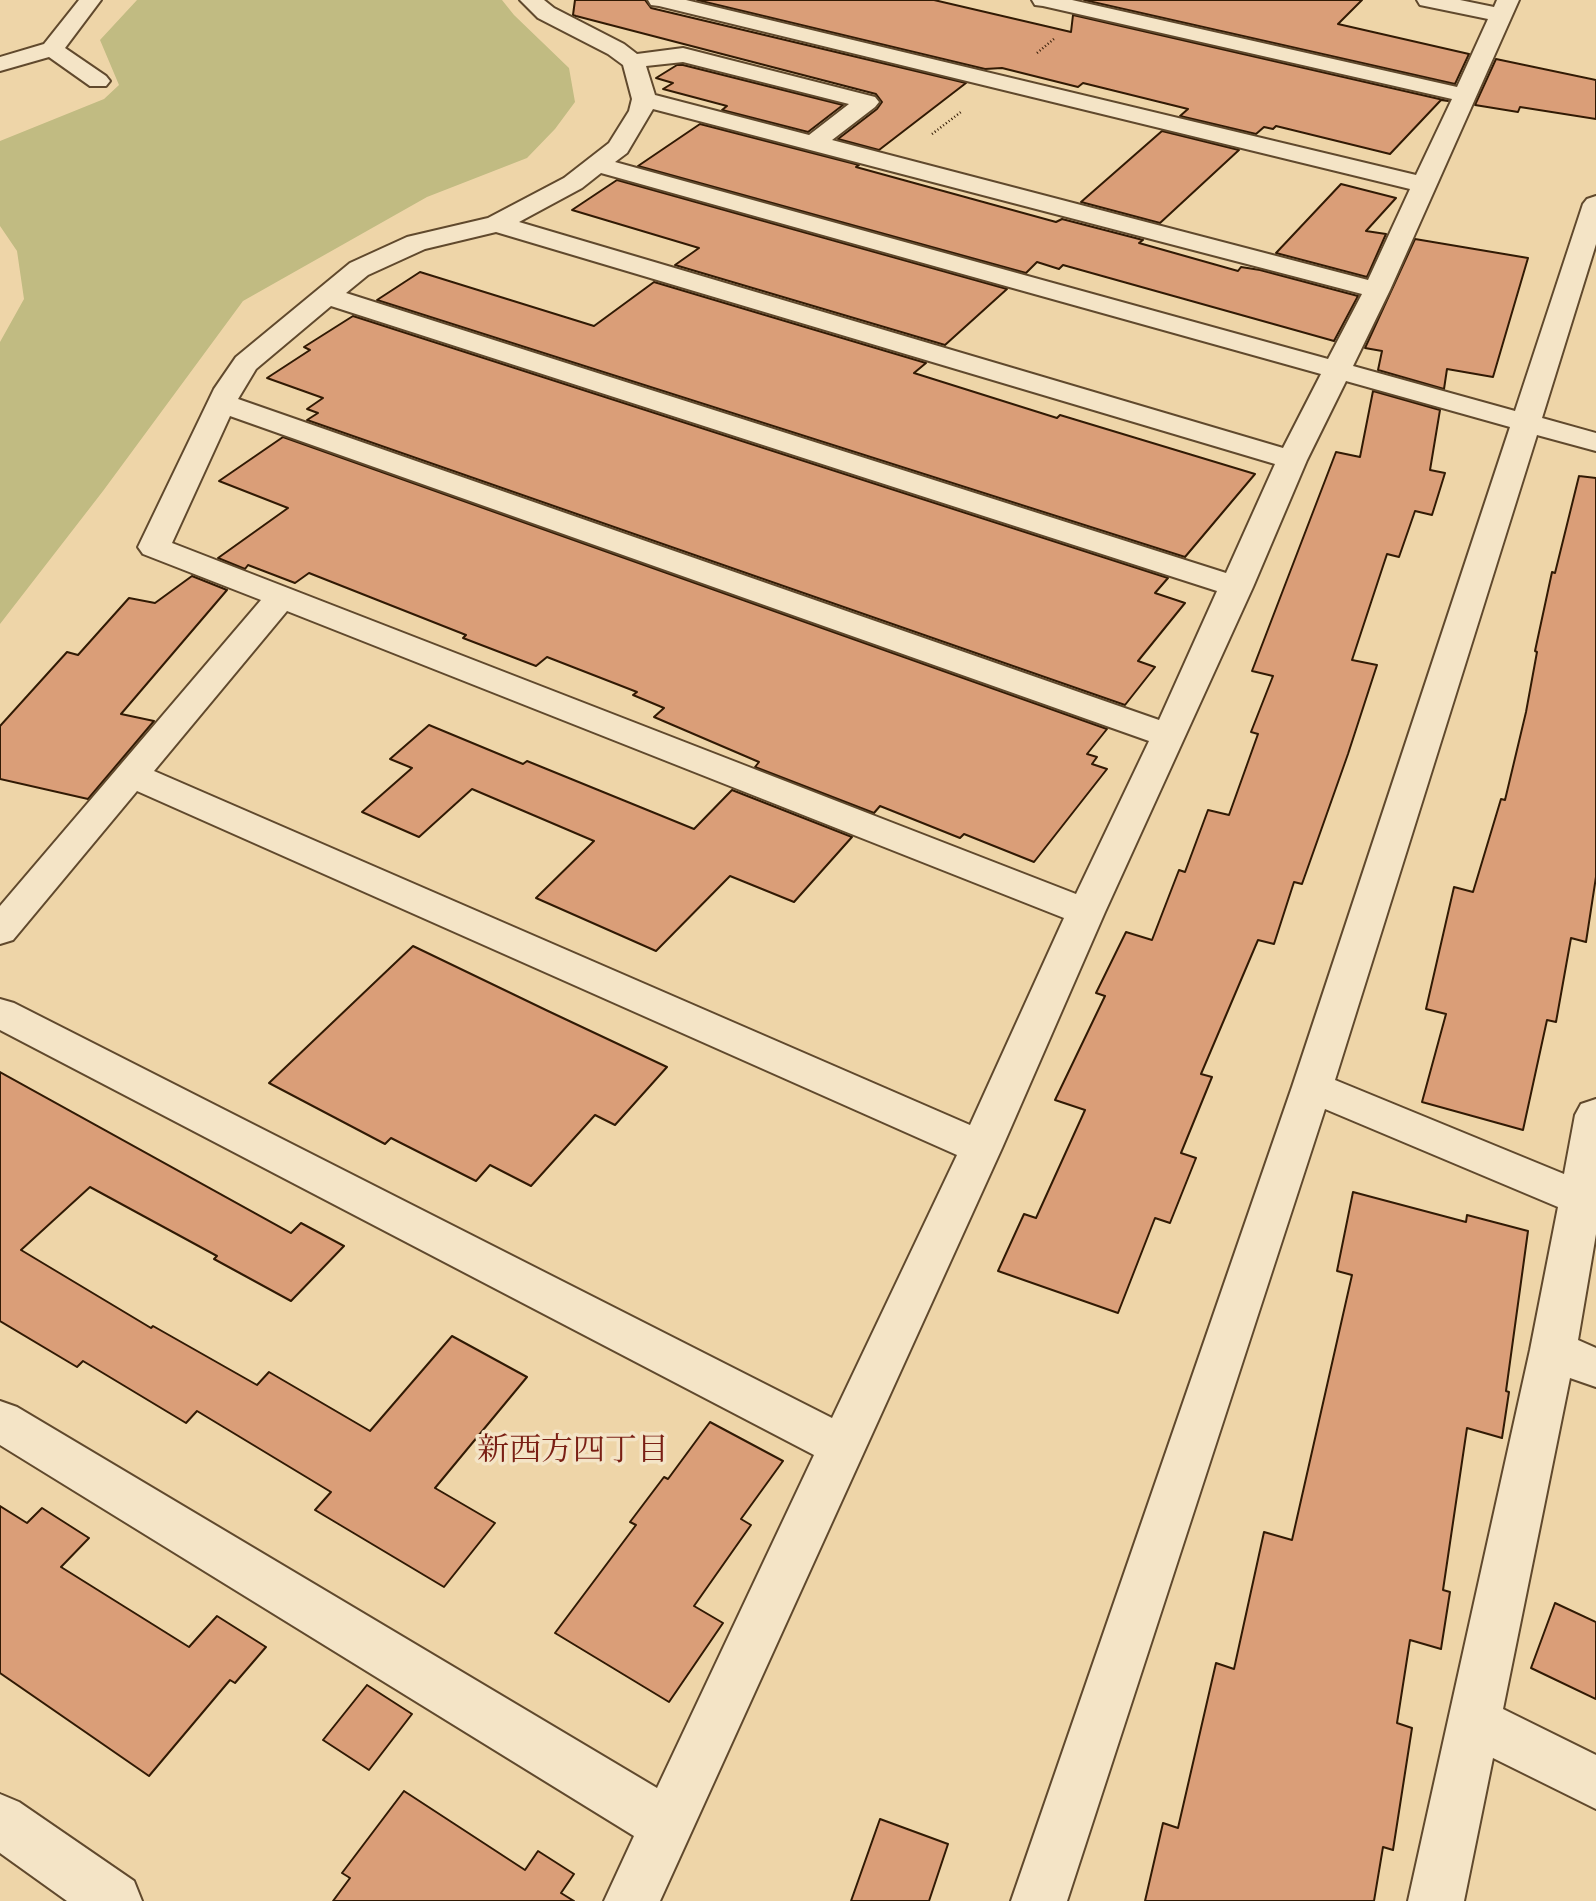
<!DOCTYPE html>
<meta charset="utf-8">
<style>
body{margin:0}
canvas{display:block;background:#eed5a8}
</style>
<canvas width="1596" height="1901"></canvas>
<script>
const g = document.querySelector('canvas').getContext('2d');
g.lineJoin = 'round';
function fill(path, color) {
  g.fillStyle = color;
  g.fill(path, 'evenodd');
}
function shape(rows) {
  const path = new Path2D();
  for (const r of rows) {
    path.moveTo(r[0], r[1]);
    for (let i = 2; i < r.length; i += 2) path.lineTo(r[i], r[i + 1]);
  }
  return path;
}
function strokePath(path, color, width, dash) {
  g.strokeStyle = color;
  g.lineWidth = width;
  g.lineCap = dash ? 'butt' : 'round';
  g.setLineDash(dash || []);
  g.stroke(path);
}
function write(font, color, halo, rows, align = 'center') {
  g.font = font + ' Alegreya,"Noto Serif JP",serif';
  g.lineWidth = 7;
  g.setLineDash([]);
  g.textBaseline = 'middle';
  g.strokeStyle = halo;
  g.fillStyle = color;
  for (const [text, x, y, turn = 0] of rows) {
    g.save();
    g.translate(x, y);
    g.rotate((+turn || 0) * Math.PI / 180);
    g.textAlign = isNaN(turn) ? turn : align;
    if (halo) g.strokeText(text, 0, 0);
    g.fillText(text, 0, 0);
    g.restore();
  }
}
const green = shape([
 [137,0,502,0,514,15,569,68,575,102,555,129,527,158,427,197,243,301,103,491,0,624,0,342,24,299,17,251,0,226,0,141,104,99,119,85,100,40]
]);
const building = shape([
 [575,0,645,0,651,8,966,83,879,150,838,139,877,109,882,102,876,94,576,16,573,15,575,0],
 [697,0,934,0,1071,32,1073,15,1448,101,1441,100,1390,154,1276,126,1273,129,1264,127,1256,134,1180,116,1188,109,1083,83,1078,87,1002,68,985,69,697,0],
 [1084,0,1362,0,1338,24,1469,54,1455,84,1084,0],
 [1496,59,1596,80,1596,119,1520,107,1518,112,1475,105,1496,59],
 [677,65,683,65,843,105,808,132,722,110,727,106,663,89,673,83,656,78,677,65],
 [700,124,859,165,856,167,1056,222,1062,219,1143,240,1139,243,1238,271,1241,267,1260,270,1358,296,1334,341,1063,265,1059,269,1037,262,1026,273,638,166,700,124],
 [1162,131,1239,150,1160,223,1081,202,1162,131],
 [617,180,1007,289,945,345,675,265,699,248,572,210,617,180],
 [1341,184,1396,198,1366,231,1386,234,1367,277,1276,253,1341,184],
 [1415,239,1528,258,1493,377,1447,369,1444,389,1378,370,1382,351,1365,348,1415,239],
 [420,272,594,326,654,282,926,363,914,373,1057,418,1060,415,1255,474,1185,557,377,300,420,272],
 [353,316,1168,578,1155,593,1185,603,1138,661,1155,667,1125,705,307,420,318,413,307,409,323,398,267,378,310,350,304,347,353,316],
 [1373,391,1440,410,1430,470,1445,473,1432,515,1415,511,1399,557,1387,554,1352,660,1377,665,1348,754,1302,884,1294,882,1274,944,1258,940,1201,1074,1212,1077,1181,1153,1196,1158,1170,1223,1155,1218,1118,1313,998,1271,1024,1214,1036,1218,1085,1110,1055,1100,1105,996,1096,993,1126,932,1152,940,1179,870,1185,872,1208,810,1229,815,1258,734,1251,732,1273,676,1252,671,1336,452,1360,457,1373,391],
 [283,437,1107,729,1087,754,1097,757,1092,764,1107,769,1034,862,964,834,960,838,880,806,874,813,755,767,759,762,654,717,664,708,633,695,637,692,547,657,536,666,463,638,466,635,309,573,295,583,248,565,245,569,218,558,288,508,219,481,283,437],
 [1579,476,1596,478,1596,877,1586,942,1571,938,1556,1022,1547,1020,1523,1130,1422,1102,1446,1014,1426,1009,1454,887,1473,892,1501,799,1505,800,1526,712,1537,652,1535,651,1552,572,1555,573,1579,476],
 [192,576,227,590,121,714,154,721,88,799,0,779,0,726,67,652,78,655,129,598,155,603,192,576],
 [429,725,523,764,527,761,694,829,732,790,852,837,794,902,730,876,656,951,536,898,594,841,472,789,419,837,362,812,412,768,390,759,429,725],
 [413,946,548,1011,667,1067,615,1125,595,1115,531,1186,490,1165,476,1181,391,1138,385,1144,269,1083,413,946],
 [0,1072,291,1233,301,1223,344,1246,291,1301,214,1259,217,1256,90,1187,21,1250,151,1328,153,1326,257,1385,269,1372,370,1431,452,1336,527,1377,435,1488,495,1523,444,1587,315,1510,331,1492,197,1411,186,1423,83,1361,77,1367,0,1321,0,1072],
 [1353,1192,1466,1222,1467,1215,1528,1231,1506,1391,1509,1392,1502,1438,1467,1428,1443,1590,1450,1592,1441,1649,1410,1640,1397,1723,1412,1728,1393,1850,1383,1847,1374,1901,1145,1901,1163,1823,1178,1828,1216,1663,1234,1669,1264,1532,1292,1540,1352,1275,1337,1271,1353,1192],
 [710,1422,783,1461,741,1519,751,1525,694,1606,723,1623,669,1702,555,1633,636,1525,630,1522,664,1477,668,1479,710,1422],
 [0,1506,27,1523,42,1508,89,1538,61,1567,189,1647,217,1616,266,1647,235,1683,230,1680,149,1776,0,1673,0,1506],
 [1555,1603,1596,1622,1596,1699,1531,1668,1555,1603],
 [367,1685,412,1714,369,1770,323,1740,367,1685],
 [404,1791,525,1870,538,1851,574,1874,561,1893,574,1901,333,1901,350,1878,342,1873,404,1791],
 [880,1819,948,1844,929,1901,851,1901,880,1819]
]);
const path = shape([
 [1037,53,1055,38],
 [932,134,961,112]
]);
const minor = shape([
 [79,0,101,0,65,48,106,76,110,81,106,86,90,86,49,57,0,71,0,57,44,44,79,0],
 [520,0,544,0,554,8,624,44,637,54,683,48,875,97,879,102,875,107,832,140,1368,280,1410,189,659,6,651,5,648,0,686,0,1416,175,1452,99,1043,6,1035,5,1032,0,1072,0,1457,87,1488,19,1420,5,1417,0,1460,0,1494,7,1497,0,1519,0,1390,290,1353,366,1515,411,1583,204,1587,199,1596,196,1596,244,1542,418,1596,433,1596,451,1537,435,1335,1080,1564,1174,1575,1115,1581,1104,1596,1099,1596,1234,1578,1340,1596,1348,1596,1387,1570,1378,1503,1709,1596,1755,1596,1809,1493,1758,1464,1901,1408,1901,1530,1350,1558,1207,1325,1109,1067,1901,1011,1901,1292,1087,1510,427,1346,381,1307,460,1253,587,1105,912,1002,1148,660,1901,604,1901,634,1836,0,1445,0,1401,17,1407,657,1788,814,1455,0,1030,0,999,14,1003,832,1418,957,1155,137,791,13,940,0,944,0,906,261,600,143,554,138,547,214,389,236,357,350,263,407,237,488,218,564,178,609,143,629,111,632,99,623,65,608,54,538,18,520,0],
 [683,62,849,104,809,135,655,95,646,66,683,62],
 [653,109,1362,294,1328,359,615,162,627,153,653,109],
 [601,173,1321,374,1283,448,519,222,582,188,601,173],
 [496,232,1275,464,1226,573,346,293,368,275,425,249,496,232],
 [331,306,1217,591,1159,720,238,399,256,369,331,306],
 [230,416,1149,741,1076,894,172,543,230,416],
 [287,611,1064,918,970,1125,154,771,287,611],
 [0,1794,19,1802,134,1881,142,1901,67,1901,0,1853,0,1794]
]);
const nearNeighbourhoodnames = [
 ["新西方四丁目",573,1452]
];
fill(green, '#c1bb82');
fill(building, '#da9e78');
strokePath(building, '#311a04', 2);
strokePath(minor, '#60492d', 4);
strokePath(path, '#311a04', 2.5, [1, 2.5]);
fill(minor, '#f4e4c6');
write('32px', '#7a1f14', '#f4e4c6', nearNeighbourhoodnames);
</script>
